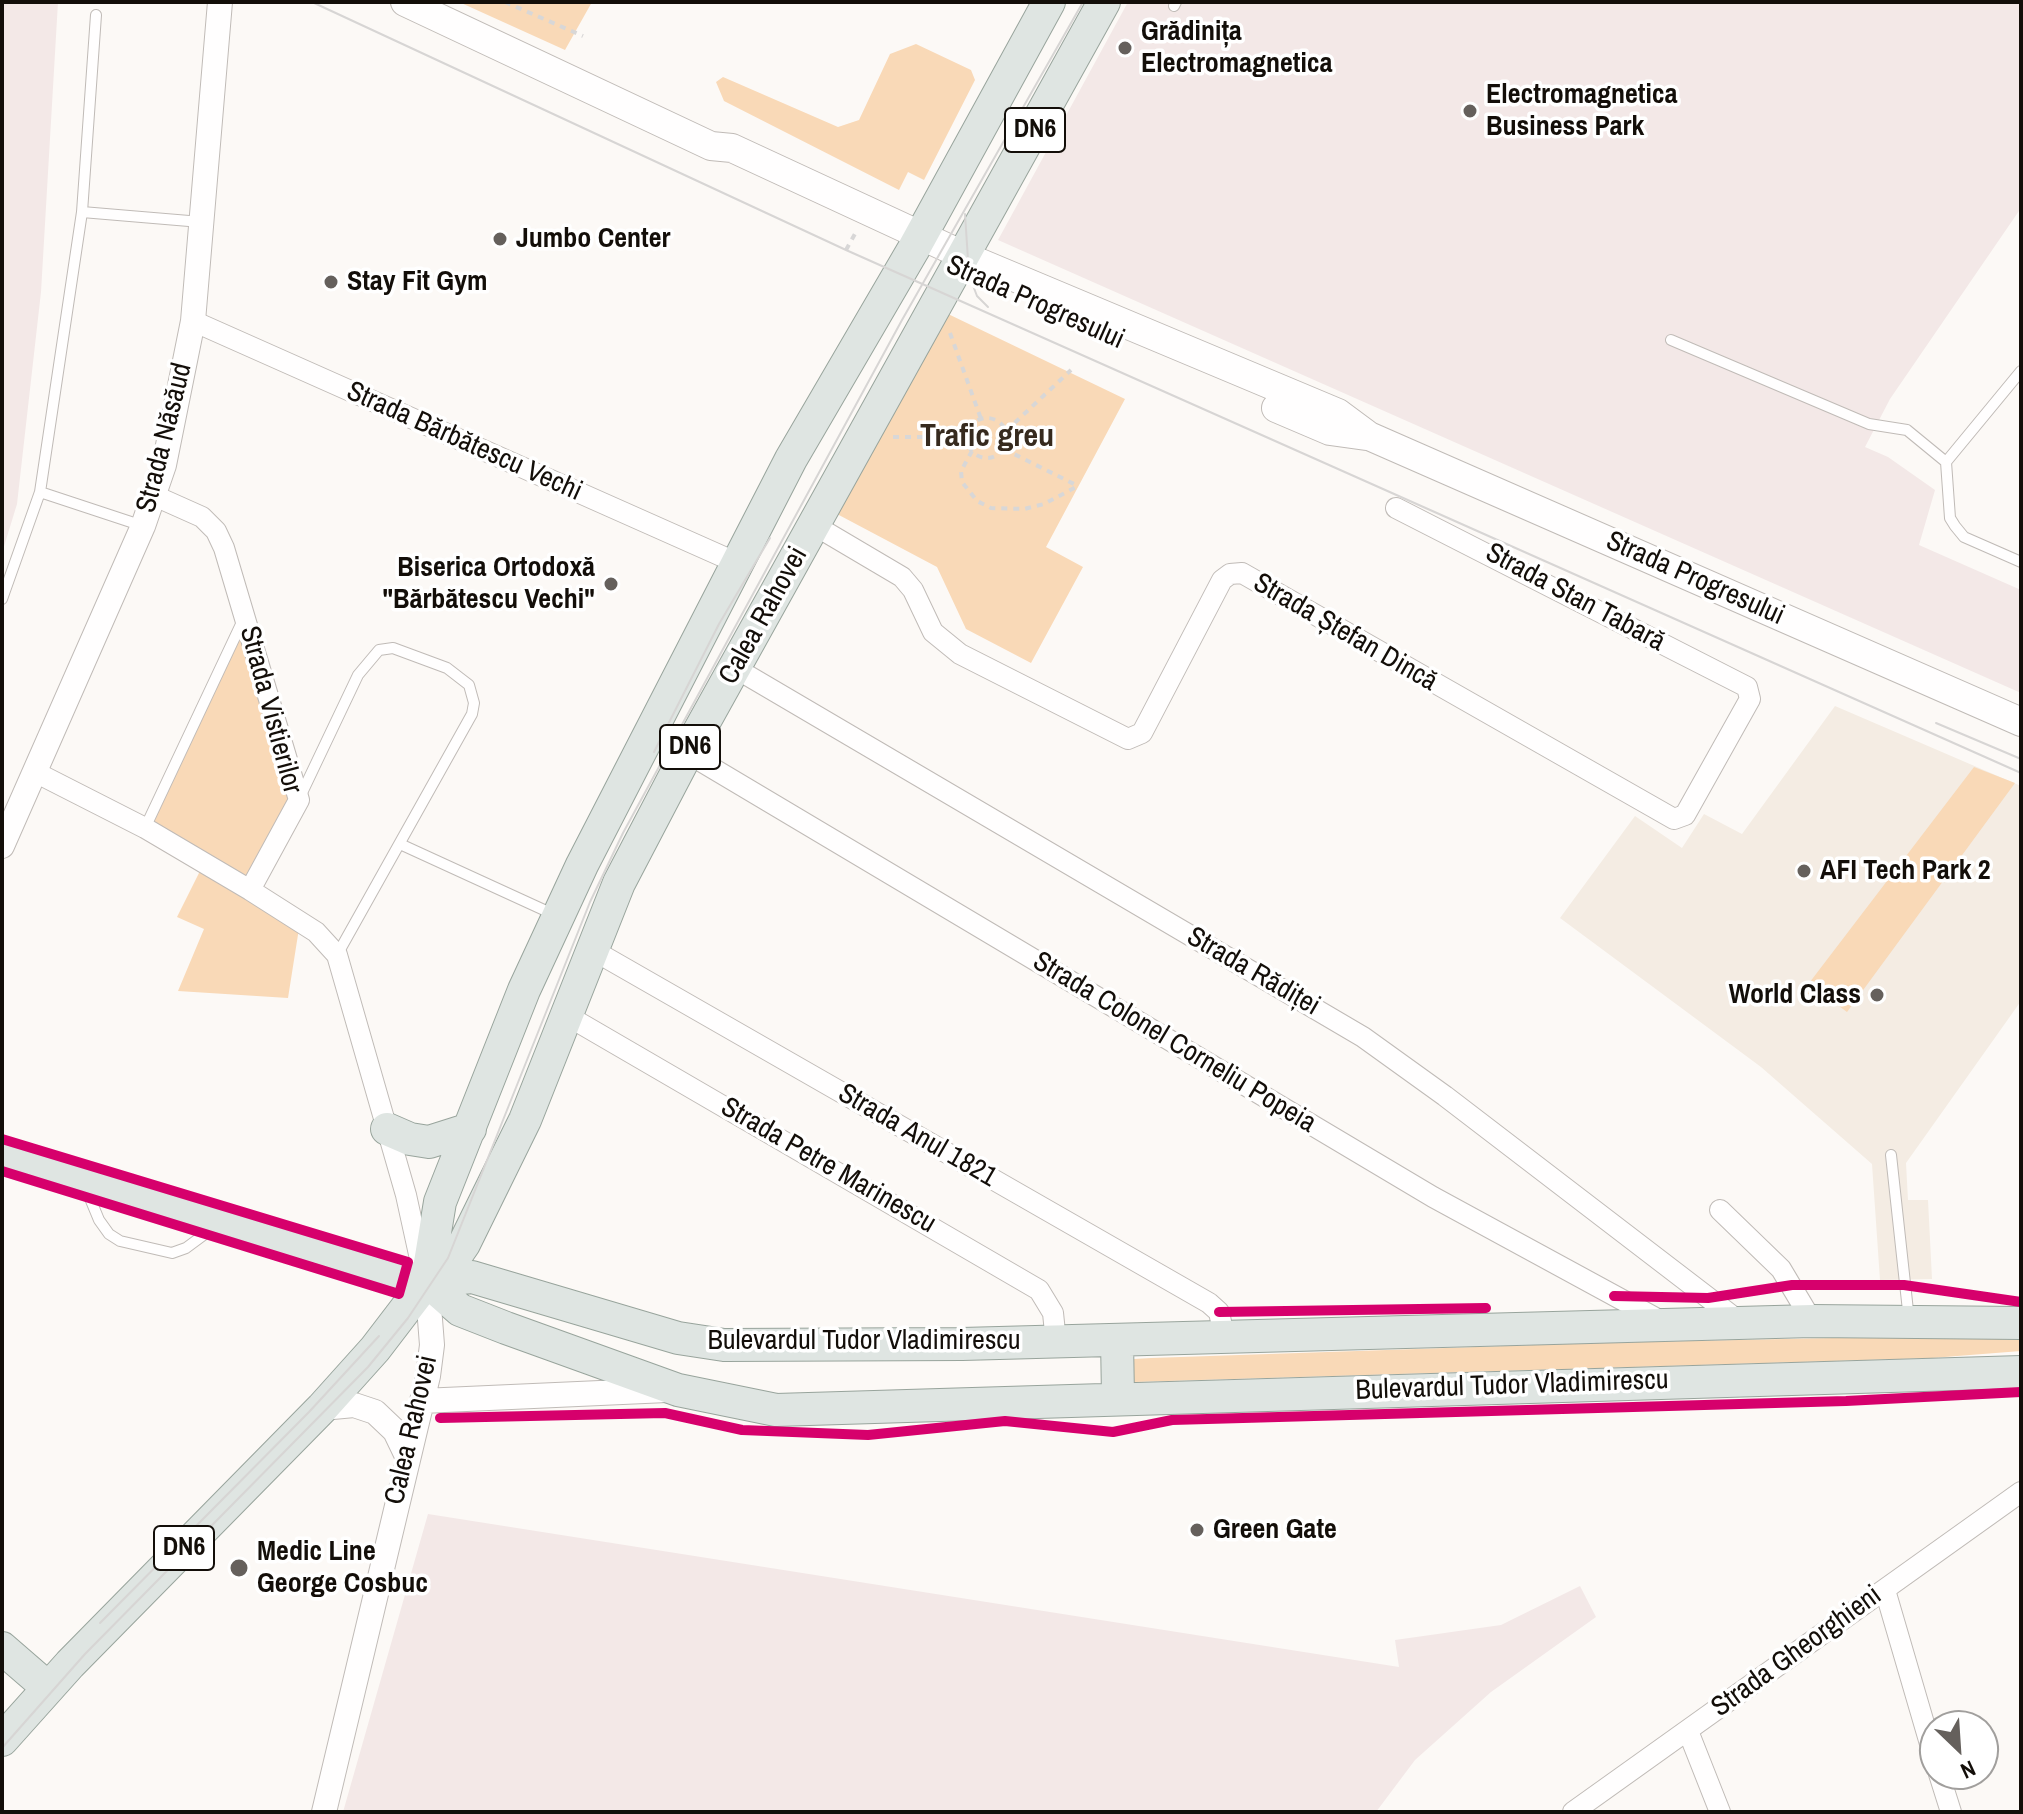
<!DOCTYPE html>
<meta charset="utf-8">
<style>
body{margin:0}
#map{position:relative;width:2023px;height:1814px;overflow:hidden;background:#fcf9f6;font-family:"Archivo Narrow",sans-serif}
canvas{display:block}
.frame{position:absolute;inset:0;border:4px solid #130e09;pointer-events:none}
.north{position:absolute;left:1919px;top:1710px;width:80px;height:80px;box-sizing:border-box;background:#fff;border:2px solid #a19f9d;border-radius:50%;rotate:155deg;font-size:22px;font-weight:700;line-height:32px;text-align:center;color:#130e09}
.north::after{content:'';display:block;margin:auto;width:28px;height:36px;background:#65605c;clip-path:polygon(50% 0,100% 100%,50% 72%,0 100%)}
</style>
<div id="map">
<canvas width="2023" height="1814"></canvas>
<div class="frame"></div>
<div class="north">N</div>
</div>
<script>
const g = document.querySelector('canvas').getContext('2d');
g.lineJoin = 'round';
function fill(path, color) {
  g.fillStyle = color;
  g.fill(path, 'evenodd');
}
function shape(rows) {
  const path = new Path2D();
  for (const r of rows) {
    if (r.length === 3) {
      path.moveTo(r[0] + r[2], r[1]);
      path.arc(r[0], r[1], r[2], 0, 2 * Math.PI);
      continue;
    }
    path.moveTo(r[0], r[1]);
    for (let i = 2; i < r.length; i += 2) path.lineTo(r[i], r[i + 1]);
  }
  return path;
}
function strokePath(path, color, width, dash) {
  g.strokeStyle = color;
  g.lineWidth = width;
  g.lineCap = dash ? 'butt' : 'round';
  g.setLineDash(dash || []);
  g.stroke(path);
}
function write(font, color, halo, rows, align = 'center') {
  g.font = font + ' "Archivo Narrow",sans-serif';
  g.lineWidth = 7;
  g.setLineDash([]);
  g.textBaseline = 'middle';
  g.strokeStyle = halo;
  g.fillStyle = color;
  for (const [text, x, y, turn = 0] of rows) {
    g.save();
    g.translate(x, y);
    g.rotate((+turn || 0) * Math.PI / 180);
    g.textAlign = isNaN(turn) ? turn : align;
    if (halo) g.strokeText(text, 0, 0);
    g.fillText(text, 0, 0);
    g.restore();
  }
}
const built = shape([
 [1835,706,2021,786,2021,1001,1906,1163,1908,1200,1928,1200,1932,1279,1880,1280,1872,1164,1761,1067,1560,918,1635,816,1682,848,1704,814,1742,834]
]);
const industrial = shape([
 [2,2,58,2,41,292,17,504,2,553],
 [1128,2,2021,2,2021,208,1890,399,1865,447,1888,457,1935,490,1919,545,2021,590,2021,693,998,240],
 [428,1514,1399,1667,1395,1640,1501,1625,1580,1586,1596,1617,1491,1692,1415,1760,1376,1812,343,1812]
]);
const green = shape([
 [459,2,592,2,565,50],
 [916,44,971,70,975,80,924,180,908,172,899,190,724,101,716,82,723,77,838,127,859,120,890,54],
 [946,313,1125,399,1046,547,1083,567,1031,663,966,629,937,567,837,514],
 [246,615,299,800,250,890,300,922,288,998,178,991,204,929,177,917,204,863,145,828],
 [1974,767,2015,783,1847,1012,1820,992,1800,995],
 [1928,1336,2021,1340,2021,1351,1932,1358,1134,1382,1131,1362,1134,1359,1151,1358,1593,1343]
]);
const path = shape([
 [505,2,583,36],
 [846,250,856,232],
 [950,333,981,419],
 [987,438,20],
 [1006,431,1071,370],
 [893,437,968,437],
 [1004,449,1078,486],
 [972,451,961,471,962,482,977,501,991,508,1024,509,1044,504,1078,486]
]);
const service = shape([
 [1174,6,1176,2],
 [82,212,201,222],
 [1671,340,1869,424,1907,430,1946,462],
 [2021,371,1946,462,1950,518,1955,526,1964,537,2021,562],
 [40,492,143,526],
 [2,599,40,492,82,212,96,15],
 [300,797,358,675,379,650,393,648,447,668,469,685,474,703,472,714,337,955],
 [145,828,243,620],
 [400,844,555,915],
 [1891,1155,1909,1320],
 [87,1191,99,1220,109,1234,120,1241,172,1253,186,1248,213,1228]
]);
const minor = shape([
 [193,321,735,562],
 [155,496,202,517,216,531,224,548,299,800,250,890],
 [814,525,902,577,913,590,933,632,960,654,1128,739,1142,733,1222,580,1230,574,1242,573,1674,819,1685,815,1750,699,1747,687,1396,508],
 [735,668,1363,1037,1445,1096,1740,1322],
 [687,753,1433,1197,1661,1321],
 [35,772,145,828,250,890,316,932,337,955,406,1195,422,1268],
 [591,949,1209,1303,1219,1312,1224,1336],
 [566,1015,1039,1290,1053,1313,1056,1342],
 [1720,1210,1781,1269,1812,1321],
 [1885,1590,1935,1761],
 [1688,1731,1720,1812],
 [1939,1774,1951,1812],
 [1573,1812,2021,1492]
]);
const tertiary = shape([
 [2,846,143,526,164,465,193,321,220,2],
 [422,1401,667,1390],
 [322,1408,354,1405,375,1412,395,1431,407,1456],
 [324,1812,428,1376,432,1345,427,1281]
]);
const secondary = shape([
 [405,2,711,146,732,148,978,262,1338,413,1369,436,2021,722],
 [1276,408,1330,431,1366,436]
]);
const primary = shape([
 [387,1129,410,1139,429,1142,470,1129],
 [2,1156,388,1274,427,1281,472,1277,678,1338,724,1345,962,1344,1812,1321,2021,1323],
 [427,1281,460,1310,506,1328,678,1390,776,1410,2021,1372],
 [427,1281,440,1202,524,990,582,865,791,459,913,250,1049,2],
 [1117,1340,1118,1397],
 [2,1648,47,1687],
 [2,1740,70,1664,322,1408,375,1349,427,1281,451,1263,464,1244,525,1120,619,883,687,753,1104,2]
]);
const tram = shape([
 [312,2,846,250,2021,773],
 [965,214,969,275,977,296,988,307],
 [1936,723,2021,759],
 [654,752,719,624,770,538],
 [100,1623,309,1412,379,1336],
 [2,1748,85,1654,368,1367,408,1318,448,1258,590,902,623,833,902,320,1083,2]
]);
const cycleway = shape([
 [2,1139,408,1262,399,1294,2,1171],
 [1614,1296,1708,1298,1792,1285,1904,1285,2021,1302],
 [1219,1312,1486,1308],
 [440,1418,665,1413,742,1430,868,1435,1005,1421,1113,1432,1172,1420,1846,1401,2021,1392]
]);
const markers = [
 [1125,48,8,"#65605c"],
 [1470,111,8,"#65605c"],
 [500,239,8,"#65605c"],
 [331,282,8,"#65605c"],
 [611,584,8,"#65605c"],
 [1804,871,8,"#65605c"],
 [1877,995,8,"#65605c"],
 [1197,1530,8,"#65605c"],
 [239,1568,10,"#65605c"]
];
const shields = [
 [1035,130,60],
 [690,747,60],
 [184,1548,60]
];
const shieldNames = [
 ["DN6",1035,130],
 ["DN6",690,747],
 ["DN6",184,1548]
];
const poiNames = [
 ["Grădinița",1141,32],
 ["Electromagnetica",1141,64],
 ["Electromagnetica",1486,95],
 ["Business Park",1486,127],
 ["Jumbo Center",516,239],
 ["Stay Fit Gym",347,282],
 ["Biserica Ortodoxă",595,568,"right"],
 ["\"Bărbătescu Vechi\"",595,600,"right"],
 ["AFI Tech Park 2",1820,871],
 ["World Class",1861,995,"right"],
 ["Green Gate",1213,1530],
 ["Medic Line",257,1552],
 ["George Cosbuc",257,1584]
];
const streetNames = [
 ["Strada Progresului",1035,303,24],
 ["Strada Năsăud",165,438,-76],
 ["Strada Bărbătescu Vechi",464,442,24],
 ["Strada Progresului",1695,579,24],
 ["Strada Stan Tabară",1575,598,28],
 ["Calea Rahovei",764,616,-61],
 ["Strada Ștefan Dincă",1345,633,30],
 ["Strada Vistierilor",270,710,75],
 ["Strada Rădiței",1253,972,30],
 ["Strada Colonel Corneliu Popeia",1174,1043,31],
 ["Strada Anul 1821",917,1136,30],
 ["Strada Petre Marinescu",828,1166,30],
 ["Bulevardul Tudor Vladimirescu",864,1341],
 ["Bulevardul Tudor Vladimirescu",1512,1386,-2],
 ["Calea Rahovei",412,1430,-77],
 ["Strada Gheorghieni",1797,1652,-36]
];
const quarterNames = [
 ["Trafic greu",987,437]
];
fill(built, '#f4ece3');
fill(industrial, '#f3e8e7');
fill(green, '#f9d9b7');
strokePath(service, '#c0bbb7', 12);
strokePath(minor, '#c0bbb7', 22);
strokePath(tertiary, '#c0bbb7', 26);
strokePath(secondary, '#c0bbb7', 30);
strokePath(primary, '#98a49c', 34);
strokePath(path, '#d8d7d7', 4, [6, 6]);
strokePath(service, '#fffefe', 10);
strokePath(minor, '#fffefe', 20);
strokePath(tertiary, '#fffefe', 24);
strokePath(secondary, '#fffefe', 28);
strokePath(primary, '#dfe5e2', 32);
strokePath(tram, '#d7d5d4', 2);
strokePath(cycleway, '#d6006c', 10);
for (const [x, y, r, color] of markers) {
  const dot = new Path2D();
  dot.arc(x, y, r, 0, 2 * Math.PI);
  g.fillStyle = color;
  g.fill(dot);
  strokePath(dot, '#fff', 3);
}
for (const [x, y, w] of shields) {
  const box = new Path2D();
  box.roundRect(x - w / 2, y - 22, w, 44, 6);
  g.fillStyle = '#fff';
  g.fill(box);
  strokePath(box, '#130e09', 2);
}
write('bold 26px', '#130e09', null, shieldNames);
write('bold 28px', '#130e09', '#fff', poiNames, 'left');
write('28px', '#130e09', '#fff', streetNames);
write('bold 32px', '#362a1e', '#fff', quarterNames);
</script>
